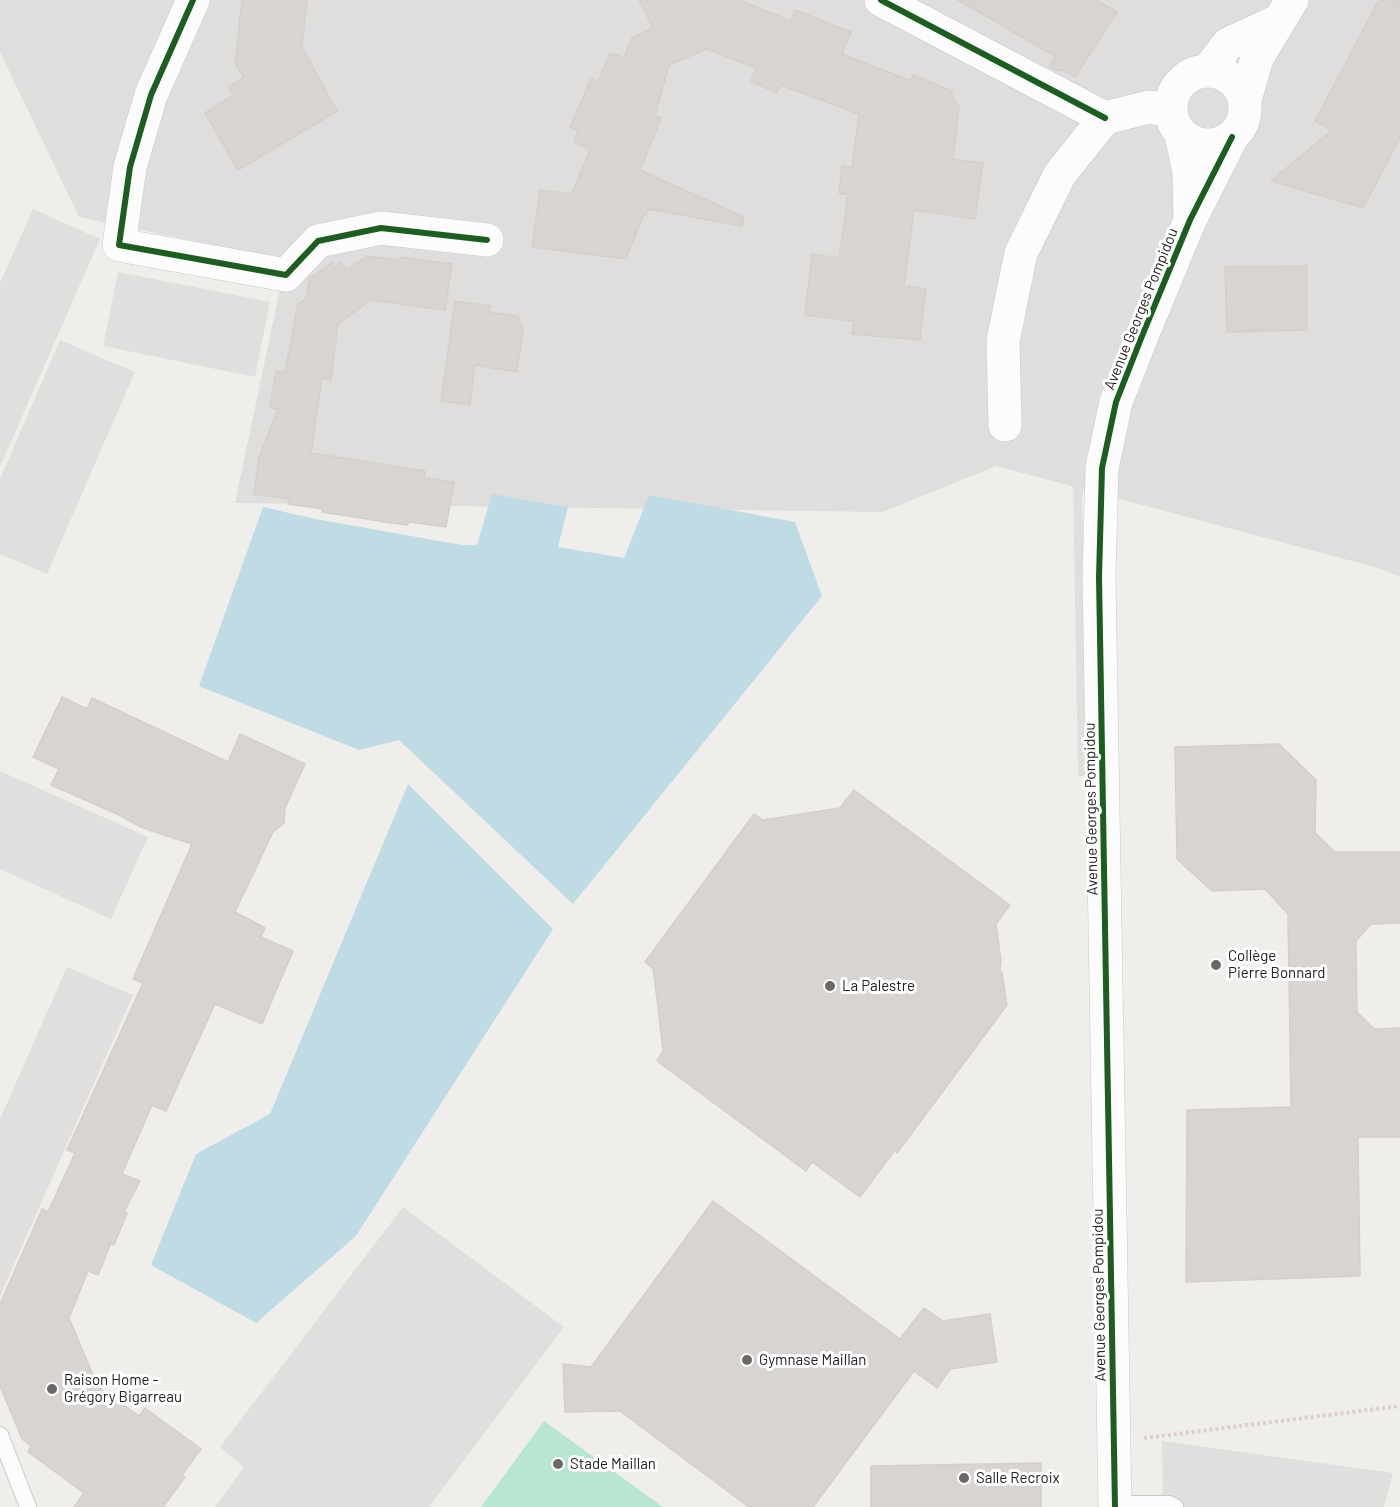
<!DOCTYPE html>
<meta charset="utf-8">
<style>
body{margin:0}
canvas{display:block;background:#f0eeeb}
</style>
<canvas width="1400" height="1507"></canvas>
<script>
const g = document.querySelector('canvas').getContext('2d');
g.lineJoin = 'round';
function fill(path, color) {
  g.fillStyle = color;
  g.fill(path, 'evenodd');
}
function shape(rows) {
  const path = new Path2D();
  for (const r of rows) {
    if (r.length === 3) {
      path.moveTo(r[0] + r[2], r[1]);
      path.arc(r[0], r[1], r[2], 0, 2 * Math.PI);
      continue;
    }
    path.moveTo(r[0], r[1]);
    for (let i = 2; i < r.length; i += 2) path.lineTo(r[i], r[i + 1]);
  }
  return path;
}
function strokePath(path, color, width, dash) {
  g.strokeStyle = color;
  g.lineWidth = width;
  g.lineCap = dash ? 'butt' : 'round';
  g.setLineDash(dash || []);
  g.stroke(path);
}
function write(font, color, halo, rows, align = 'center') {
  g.font = font + ' Barlow,sans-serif';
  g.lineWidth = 6;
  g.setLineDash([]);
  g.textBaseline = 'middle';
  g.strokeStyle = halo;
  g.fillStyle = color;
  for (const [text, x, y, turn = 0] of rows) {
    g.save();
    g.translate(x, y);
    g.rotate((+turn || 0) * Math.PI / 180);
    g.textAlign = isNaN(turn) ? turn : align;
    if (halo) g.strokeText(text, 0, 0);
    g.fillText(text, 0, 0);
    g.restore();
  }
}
const residential = shape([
 [0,0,1400,0,1400,577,1382,569,996,466,883,512,235,503,286,260,79,217,0,52]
]);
const pitch = shape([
 [544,1421,663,1507,481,1507]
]);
const parking = shape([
 [33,209,100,239,0,467,0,283],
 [1141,258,1149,263,1120,338,1092,420,1082,500,1090,776,1078,776,1073,478,1086,405,1110,332],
 [118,272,270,302,255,377,103,346],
 [60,340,135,372,47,574,0,554,0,479],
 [0,771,148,837,111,919,0,869],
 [67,967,133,995,0,1296,0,1119],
 [403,1207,564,1327,429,1507,215,1507,244,1467,220,1447],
 [1162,1441,1393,1473,1384,1507,1163,1507]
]);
const water = shape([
 [492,494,568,507,558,547,624,558,649,495,795,522,822,596,573,904,399,740,359,750,199,686,263,507,315,519,462,545,477,545],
 [408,784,553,929,356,1236,256,1323,151,1265,196,1154,270,1114]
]);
const building = shape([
 [242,0,307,0,302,47,337,111,238,170,205,113,234,95,229,87,244,78,235,63,242,0],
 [639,0,739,0,791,21,795,10,851,32,842,54,911,81,913,75,952,91,952,96,959,107,953,159,983,163,975,219,914,210,904,286,926,289,920,340,852,334,854,321,805,315,812,254,839,258,848,195,839,193,842,166,852,167,859,114,781,85,777,93,751,81,756,68,706,49,669,65,655,115,661,118,640,170,744,217,742,226,648,209,646,215,644,214,626,259,532,247,540,190,572,194,590,149,574,142,578,130,570,127,591,79,598,82,610,53,624,58,632,38,653,28,639,0],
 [958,0,1096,0,1117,12,1075,77,1064,71,1055,70,1049,67,1055,56,958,0],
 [1379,0,1400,0,1400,138,1363,208,1271,181,1332,130,1315,121,1379,0],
 [367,256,400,260,400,257,452,264,445,310,371,300,338,324,331,380,322,378,311,453,425,471,424,478,454,482,446,527,408,522,408,525,391,523,322,512,323,509,288,504,289,499,254,494,259,457,278,409,270,408,276,371,285,373,298,304,306,299,310,278,332,263,334,268,341,263,346,270,367,256],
 [1307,266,1307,330,1227,332,1225,267,1307,266],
 [455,301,490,306,489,312,518,316,523,329,517,372,475,365,470,405,441,401,455,301],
 [62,697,87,709,92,698,228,762,240,734,305,764,285,808,284,823,273,832,235,912,265,928,261,937,293,951,262,1024,215,1004,166,1111,152,1105,122,1174,140,1181,124,1212,127,1213,114,1245,111,1243,98,1275,88,1271,69,1318,98,1387,139,1416,145,1408,201,1449,182,1475,185,1477,163,1507,74,1507,84,1493,28,1452,31,1446,22,1439,0,1386,0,1304,42,1209,48,1212,75,1153,67,1150,143,983,133,979,192,844,143,828,117,814,51,785,59,769,33,757,62,697],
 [1279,744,1316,780,1315,833,1335,852,1400,852,1400,923,1371,924,1356,941,1357,1012,1374,1029,1400,1028,1400,1137,1358,1137,1360,1276,1186,1282,1187,1110,1291,1107,1288,914,1265,889,1212,891,1177,859,1175,747,1279,744],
 [854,790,1010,905,996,924,1001,961,1000,970,1002,973,1007,1005,897,1153,895,1150,860,1197,812,1162,806,1171,657,1061,663,1051,657,999,653,969,645,962,754,814,763,820,840,808,854,790],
 [713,1201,900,1339,924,1308,943,1321,990,1314,997,1362,950,1369,937,1388,914,1371,813,1507,749,1507,620,1411,565,1412,563,1364,591,1367,713,1201],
 [1041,1463,1041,1507,871,1507,871,1466,1041,1463]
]);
const path = shape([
 [1144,1438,1400,1406]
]);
const service = shape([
 [0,1435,28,1507],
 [1115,1504,1169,1504,1175,1507]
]);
const minor = shape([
 [193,0,151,95,130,167,119,245,286,275,318,241,381,228,487,240],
 [881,0,1105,118],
 [1208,70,1228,44,1278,21],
 [1208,108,37],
 [1245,100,1257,58,1292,0],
 [1181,134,1189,172,1190,218],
 [1005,425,1003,341,1021,253,1060,174,1105,118,1149,107,1170,111],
 [1115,1507,1099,577,1102,468,1116,402,1142,336,1190,220,1232,137]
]);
const cycleway = shape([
 [193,0,151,95,130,167,119,245,286,275,318,241,381,228,487,240],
 [881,0,1105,118],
 [1115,1507,1099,577,1102,468,1116,402,1142,336,1190,220,1232,137]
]);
const markers = [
 [1216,965,6,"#6a6968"],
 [830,986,6,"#6a6968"],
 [747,1360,6,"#6a6968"],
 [52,1389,6,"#6a6968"],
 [558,1464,6,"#6a6968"],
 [964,1478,6,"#6a6968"]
];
const streetNames = [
 ["Avenue Georges Pompidou",1141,309,-68],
 ["Avenue Georges Pompidou",1091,809,-91],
 ["Avenue Georges Pompidou",1099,1295,-91]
];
const poiNames = [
 ["Collège",1228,956],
 ["Pierre Bonnard",1228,973],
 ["La Palestre",842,986],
 ["Gymnase Maillan",759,1360],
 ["Raison Home -",64,1380],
 ["Grégory Bigarreau",64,1397],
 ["Stade Maillan",570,1464],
 ["Salle Recroix",976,1478]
];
fill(residential, '#dfdedc');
fill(pitch, '#b7e6d2');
fill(parking, '#e0dfde');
fill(water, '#bfdbe3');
fill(building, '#d7d4d2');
strokePath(building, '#d3d0cc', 1.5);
strokePath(service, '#c9c8c7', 18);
strokePath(minor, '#c9c8c7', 34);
strokePath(path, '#dccecd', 4, [3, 3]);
strokePath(service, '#fdfcfc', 16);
strokePath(minor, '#fdfcfc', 33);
strokePath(cycleway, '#1b5e20', 6);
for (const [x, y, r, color] of markers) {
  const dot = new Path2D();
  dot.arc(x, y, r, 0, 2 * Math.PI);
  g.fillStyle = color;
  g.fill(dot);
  strokePath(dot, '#fff', 2);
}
write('15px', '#222', '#fff', streetNames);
write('15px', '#222', '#fff', poiNames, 'left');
</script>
